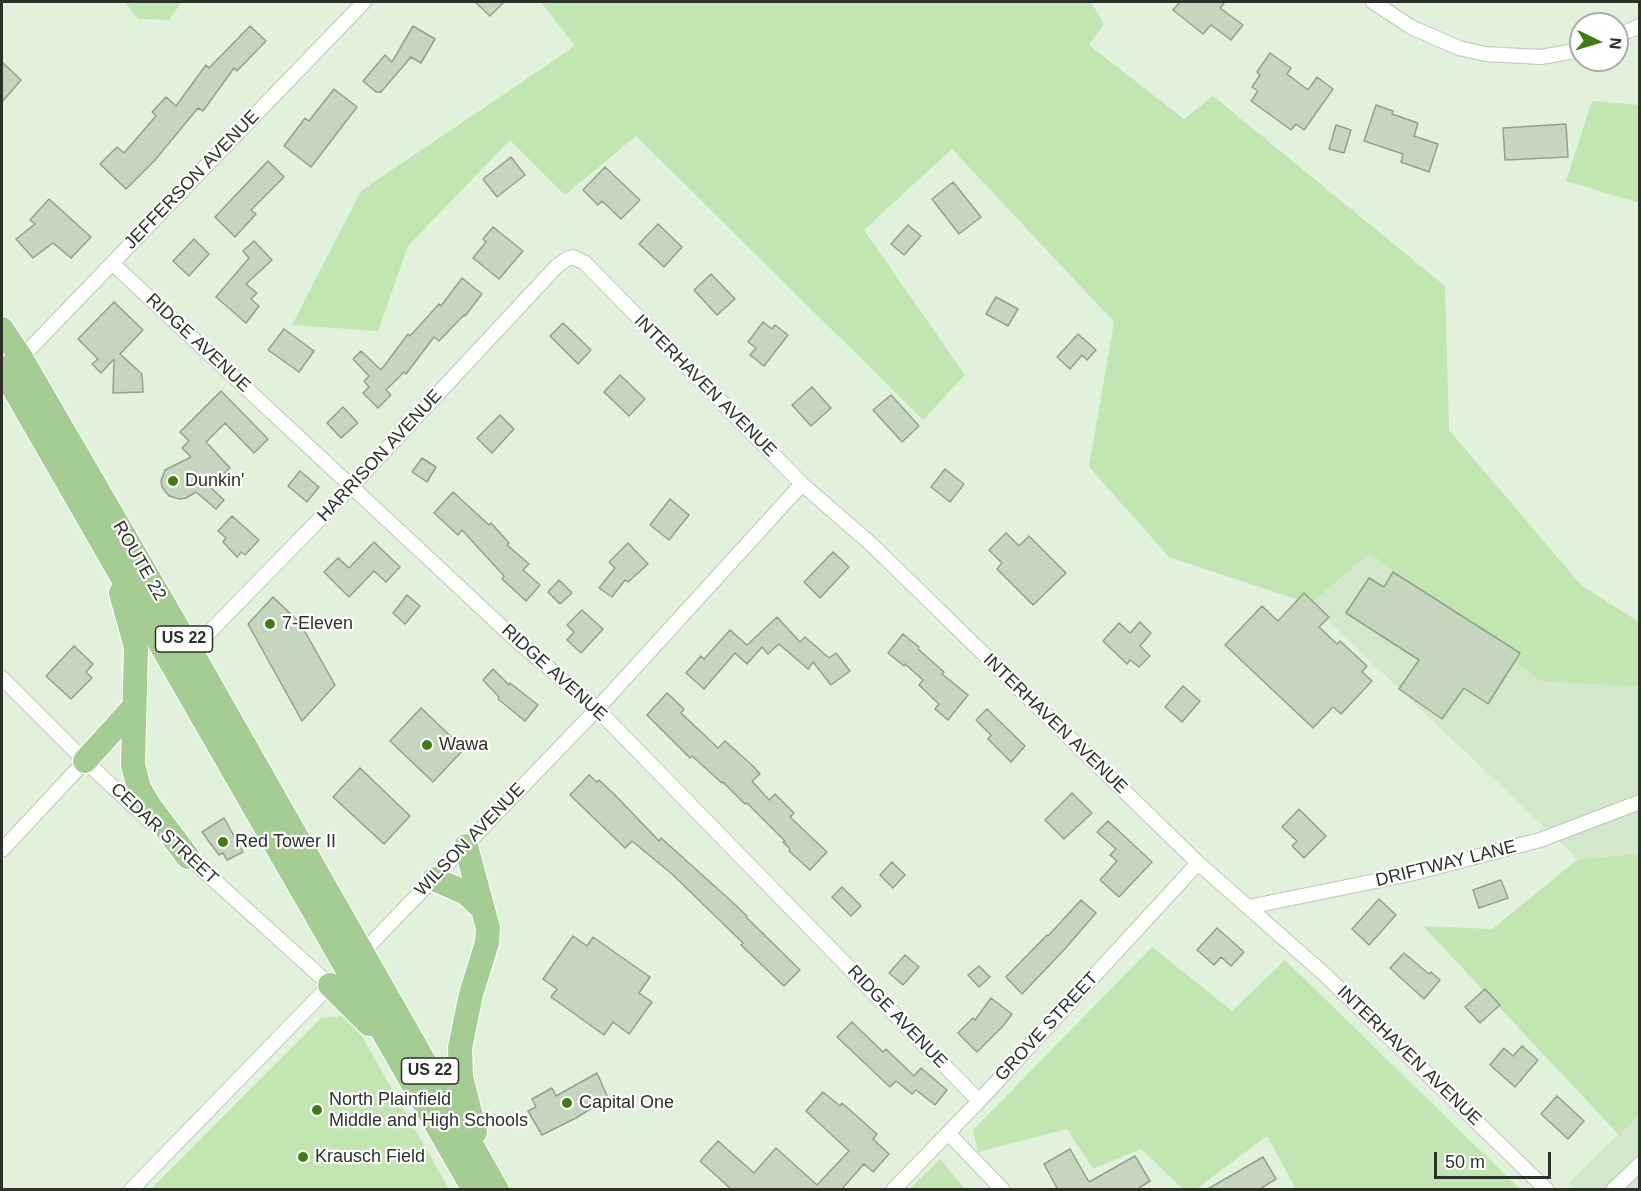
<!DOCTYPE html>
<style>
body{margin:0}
#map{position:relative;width:1641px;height:1191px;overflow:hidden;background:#e2f1db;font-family:Helvetica,sans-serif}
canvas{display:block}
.frame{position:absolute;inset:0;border:3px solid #2b3129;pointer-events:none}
.north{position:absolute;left:1569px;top:12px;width:60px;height:60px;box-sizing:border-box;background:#fff;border:2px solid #aaada9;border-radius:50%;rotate:95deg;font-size:16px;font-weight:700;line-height:24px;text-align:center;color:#2b3129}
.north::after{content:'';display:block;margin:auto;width:21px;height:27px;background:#407b15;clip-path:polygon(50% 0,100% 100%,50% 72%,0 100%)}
.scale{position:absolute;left:1434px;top:1152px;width:117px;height:27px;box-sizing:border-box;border:3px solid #2b3129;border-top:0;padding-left:8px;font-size:18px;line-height:21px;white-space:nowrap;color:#2b3129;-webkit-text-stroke:4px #fff;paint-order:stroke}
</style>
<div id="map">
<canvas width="1641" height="1191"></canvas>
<div class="frame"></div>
<div class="north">N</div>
<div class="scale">50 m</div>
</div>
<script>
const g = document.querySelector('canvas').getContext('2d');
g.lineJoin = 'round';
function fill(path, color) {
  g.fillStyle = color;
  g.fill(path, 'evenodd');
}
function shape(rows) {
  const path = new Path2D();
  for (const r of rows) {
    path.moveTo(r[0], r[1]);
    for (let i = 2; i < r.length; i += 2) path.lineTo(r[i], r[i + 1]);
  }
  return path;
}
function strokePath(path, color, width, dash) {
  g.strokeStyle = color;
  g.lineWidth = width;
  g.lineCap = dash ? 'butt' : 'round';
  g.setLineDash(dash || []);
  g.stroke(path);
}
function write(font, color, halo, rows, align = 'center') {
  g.font = font + ' Helvetica,sans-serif';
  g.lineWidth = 4.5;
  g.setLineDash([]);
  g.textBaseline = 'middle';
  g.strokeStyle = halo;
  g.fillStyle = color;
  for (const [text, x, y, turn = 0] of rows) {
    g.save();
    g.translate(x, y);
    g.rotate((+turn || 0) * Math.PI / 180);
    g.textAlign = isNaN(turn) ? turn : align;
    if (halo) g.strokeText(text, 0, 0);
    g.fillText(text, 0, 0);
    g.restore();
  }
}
const built = shape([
 [1370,553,1540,681,1639,687,1639,854,1578,859,1311,605],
 [1639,1115,1639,1189,1575,1189,1568,1183]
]);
const green = shape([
 [125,2,182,2,169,20,138,19],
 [541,2,1091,2,1104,24,1089,45,1184,119,1213,96,1445,286,1449,430,1581,585,1639,622,1639,687,1540,681,1370,553,1311,604,1169,557,1089,467,1114,322,952,149,864,230,965,375,923,420,636,136,565,195,510,140,408,246,378,331,292,325,361,191,575,46],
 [1592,101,1639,105,1639,203,1566,181],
 [1639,854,1639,1115,1619,1135,1423,926,1492,929,1578,859],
 [1152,947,1232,1011,1285,960,1520,1189,1296,1189,1267,1136,1195,1190,1183,1189,1141,1149,1093,1169,1067,1129,978,1152,973,1130],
 [343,1016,359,1031,449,1189,151,1189,321,1018],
 [940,1159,965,1189,910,1189]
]);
const building = shape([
 [475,2,504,2,490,16,475,2],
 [1180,2,1225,2,1220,8,1243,25,1231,40,1211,25,1203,34,1173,10,1180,2],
 [250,26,266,41,237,71,234,68,203,111,198,108,155,160,126,189,100,164,117,147,124,153,156,116,152,112,166,97,176,106,206,65,209,68,250,26],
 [413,26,435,39,421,63,411,57,381,92,376,92,363,81,385,55,392,62,413,26],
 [1270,53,1291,68,1287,74,1308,90,1317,77,1333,89,1304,130,1296,124,1291,130,1251,101,1258,91,1252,87,1260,75,1257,72,1270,53],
 [2,62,21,80,2,102,2,62],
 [334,89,357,107,311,167,284,146,305,118,309,121,334,89],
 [1376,105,1393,111,1392,114,1418,123,1414,136,1438,144,1429,172,1401,162,1403,154,1364,141,1376,105],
 [1566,124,1568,157,1505,160,1503,128,1566,124],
 [1336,125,1351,130,1344,153,1329,149,1336,125],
 [511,157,525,175,497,197,483,179,511,157],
 [268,161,284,177,251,210,256,214,235,237,215,217,268,161],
 [605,167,640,200,621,219,602,201,598,205,583,190,605,167],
 [953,182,981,217,959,234,932,199,953,182],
 [49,199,91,237,71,258,53,243,33,258,16,239,35,224,30,220,49,199],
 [658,224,682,247,664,267,639,244,658,224],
 [908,225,921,236,904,255,891,244,908,225],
 [493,227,523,251,499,279,473,258,486,242,483,239,493,227],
 [194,239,209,254,189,276,173,261,194,239],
 [254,241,272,260,246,284,257,293,251,299,259,306,246,323,216,297,249,258,243,251,254,241],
 [711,274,735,299,717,315,694,290,711,274],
 [462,278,482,294,465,316,464,315,439,341,434,337,406,374,404,372,386,390,391,395,378,408,363,393,369,387,364,381,369,376,353,359,361,351,381,370,408,334,410,336,439,304,441,306,462,278],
 [996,297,1018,309,1008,326,986,314,996,297],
 [114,302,143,330,120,354,142,374,143,392,113,393,114,359,101,373,92,364,98,359,78,339,114,302],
 [763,322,772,329,775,325,788,335,764,366,750,355,756,348,748,342,763,322],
 [563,323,591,350,578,364,550,336,563,323],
 [284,329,314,351,299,372,268,350,284,329],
 [1078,334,1096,350,1087,360,1082,355,1070,369,1057,357,1078,334],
 [620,375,645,399,629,416,604,392,620,375],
 [812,387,831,408,811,426,792,405,812,387],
 [221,391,268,439,254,453,225,423,206,442,230,468,210,487,224,500,216,509,196,492,186,498,180,499,169,496,162,487,161,481,165,470,191,457,182,448,189,441,180,432,221,391],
 [891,395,919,426,902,442,873,410,891,395],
 [343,407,358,423,341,438,327,423,343,407],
 [500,415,514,429,492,453,477,438,500,415],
 [422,458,436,467,427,482,412,472,422,458],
 [945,469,964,484,950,502,931,487,945,469],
 [300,471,319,487,307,502,288,486,300,471],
 [453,492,489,525,491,523,509,543,507,545,529,564,523,570,540,585,526,601,502,579,504,576,462,530,458,535,434,513,453,492],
 [670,499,689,515,669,540,650,525,670,499],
 [232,516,259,540,245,555,241,552,237,557,223,542,226,538,218,531,232,516],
 [1006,533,1019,546,1029,536,1066,573,1033,605,997,569,1002,563,989,550,1006,533],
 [374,542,400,567,386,582,374,571,349,597,324,572,338,558,349,568,374,542],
 [628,543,648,564,628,582,625,580,612,597,599,588,615,568,609,562,628,543],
 [833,552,849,567,820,598,804,582,833,552],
 [1393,572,1520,653,1488,704,1464,688,1442,719,1399,689,1419,660,1346,613,1369,578,1384,587,1393,572],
 [559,580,572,593,560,604,548,592,559,580],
 [1304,593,1329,617,1319,627,1337,644,1340,641,1367,666,1362,672,1372,681,1341,714,1333,707,1313,728,1225,645,1262,606,1278,621,1304,593],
 [407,595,420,606,405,624,393,613,407,595],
 [273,597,300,623,335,685,302,721,248,624,273,597],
 [582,610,603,629,581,653,567,640,574,632,567,625,582,610],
 [777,617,800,642,805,637,829,658,836,653,850,671,831,685,813,662,808,669,779,644,768,654,762,647,747,664,735,653,704,689,686,673,701,656,704,659,730,630,747,645,777,617],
 [1140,622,1151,633,1140,646,1150,656,1139,667,1130,660,1127,664,1103,641,1119,623,1130,633,1140,622],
 [903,634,919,647,918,649,944,672,942,674,968,695,948,720,935,709,939,704,919,685,923,680,905,664,904,666,888,653,903,634],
 [74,646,93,664,86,672,92,678,71,699,46,676,74,646],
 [493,669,509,685,510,683,538,705,525,721,498,699,499,697,483,680,493,669],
 [1183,686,1200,701,1182,722,1165,707,1183,686],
 [667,693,684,709,681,713,718,748,725,741,753,766,760,774,752,781,769,800,775,794,794,813,790,817,827,852,810,870,789,851,790,849,783,842,785,841,747,803,745,804,723,782,722,783,692,756,690,758,647,715,667,693],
 [421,708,464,749,433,782,390,741,421,708],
 [987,709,1025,746,1011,762,988,739,991,735,976,720,987,709],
 [360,768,410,816,384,844,333,797,360,768],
 [589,775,597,782,599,780,615,795,659,841,661,838,730,900,747,916,746,917,800,970,784,986,741,945,743,943,672,874,632,841,625,848,570,795,589,775],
 [1072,793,1092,813,1064,839,1045,820,1072,793],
 [1299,809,1326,836,1304,858,1292,846,1297,841,1282,827,1299,809],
 [224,818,243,852,227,860,223,853,219,855,202,832,224,818],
 [1108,821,1152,862,1119,897,1100,880,1117,861,1110,855,1116,849,1097,832,1108,821],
 [892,862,905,875,893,888,880,875,892,862],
 [1501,880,1508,898,1479,908,1473,890,1501,880],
 [842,887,861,906,851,916,832,897,842,887],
 [1379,899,1396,915,1369,945,1352,929,1379,899],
 [1081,900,1096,913,1063,951,1022,994,1006,977,1047,935,1048,936,1081,900],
 [1217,928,1244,952,1231,966,1221,957,1214,965,1197,950,1217,928],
 [573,936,587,946,593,937,650,977,639,993,652,1002,629,1034,613,1022,604,1035,551,997,557,989,543,979,573,936],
 [1404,953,1429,974,1431,972,1440,980,1424,999,1390,968,1404,953],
 [905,955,919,967,903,985,889,973,905,955],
 [979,966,990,977,979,987,968,975,979,966],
 [1485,989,1500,1005,1480,1023,1465,1007,1485,989],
 [991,998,1012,1014,1003,1026,977,1052,958,1033,973,1018,975,1020,991,998],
 [852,1022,883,1052,886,1049,914,1076,921,1068,947,1090,935,1105,916,1090,912,1094,896,1081,890,1087,837,1037,852,1022],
 [1522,1046,1538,1060,1515,1087,1490,1065,1504,1048,1513,1056,1522,1046],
 [597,1073,608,1098,576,1118,542,1135,528,1111,536,1107,532,1099,552,1088,556,1096,597,1073],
 [823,1092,840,1106,842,1103,877,1134,873,1139,889,1154,873,1172,864,1164,841,1190,732,1190,700,1161,718,1141,754,1173,776,1148,817,1185,849,1151,806,1111,823,1092],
 [1557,1096,1584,1121,1568,1139,1541,1114,1557,1096],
 [1070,1149,1089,1182,1135,1156,1150,1181,1136,1190,1058,1190,1044,1164,1070,1149],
 [1263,1157,1276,1179,1258,1190,1206,1190,1263,1157]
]);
const street = shape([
 [1373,2,1411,27,1459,48,1485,54,1541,57,1581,50],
 [1617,36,1640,26],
 [112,263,516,640,597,709,979,1101],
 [21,358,364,2],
 [191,651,351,487,557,266,567,259,573,257,585,263,802,484,871,544,1198,863,1323,973,1547,1190],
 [2,678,85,761,151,822],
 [2,850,85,761],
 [185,854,330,985],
 [1248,907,1410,874,1540,840,1640,802],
 [358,957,597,709,802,484],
 [948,1133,1003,1190],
 [131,1190,334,981],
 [893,1190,979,1101,1198,863],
 [1613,1190,1640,1164]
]);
const highway = shape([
 [2,329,21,358,191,651,497,1190],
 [2,368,474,1190],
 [121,593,136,647,133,765,139,788,148,804,188,857],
 [85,761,133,708],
 [466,846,488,928,487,943,471,994,460,1048,461,1077,475,1132],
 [434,879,466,893,483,909],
 [330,985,369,1024]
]);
const markers = [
 [173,481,6,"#407b15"],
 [270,624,6,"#407b15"],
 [427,745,6,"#407b15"],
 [223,842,6,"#407b15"],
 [567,1103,6,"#407b15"],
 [317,1110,6,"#407b15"],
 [303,1157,6,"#407b15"]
];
const shields = [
 [184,639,57],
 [430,1071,57]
];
const shieldNames = [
 ["US 22",184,639],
 ["US 22",430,1071]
];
const streetNames = [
 ["JEFFERSON AVENUE",192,180,-46],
 ["RIDGE AVENUE",198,343,43],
 ["INTERHAVEN AVENUE",705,386,45],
 ["HARRISON AVENUE",380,456,-47],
 ["ROUTE 22",139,561,60],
 ["RIDGE AVENUE",554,673,42],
 ["INTERHAVEN AVENUE",1055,724,44],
 ["CEDAR STREET",164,834,43],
 ["WILSON AVENUE",470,840,-46],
 ["DRIFTWAY LANE",1446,864,-14],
 ["RIDGE AVENUE",897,1017,46],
 ["GROVE STREET",1047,1027,-47],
 ["INTERHAVEN AVENUE",1409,1056,44]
];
const poiNames = [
 ["Dunkin'",185,481],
 ["7-Eleven",282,624],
 ["Wawa",439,745],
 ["Red Tower II",235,842],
 ["North Plainfield",329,1100],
 ["Middle and High Schools",329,1121],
 ["Capital One",579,1103],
 ["Krausch Field",315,1157]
];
fill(built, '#d3e7ca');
fill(green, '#c2e6b1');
fill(building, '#c5d5be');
strokePath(building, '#94a28d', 1.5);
strokePath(street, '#bac9b3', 16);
strokePath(highway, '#fff', 26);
strokePath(street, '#fff', 14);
strokePath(highway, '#a5cc92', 24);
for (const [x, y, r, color] of markers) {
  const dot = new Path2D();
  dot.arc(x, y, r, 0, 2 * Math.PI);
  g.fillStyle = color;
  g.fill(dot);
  strokePath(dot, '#fff', 2);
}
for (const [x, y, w] of shields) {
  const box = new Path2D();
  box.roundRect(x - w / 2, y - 13, w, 26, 4.5);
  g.fillStyle = '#fff';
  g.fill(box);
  strokePath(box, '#2b3129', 1.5);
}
write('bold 16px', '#2b3129', null, shieldNames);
write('18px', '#2b3129', '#fff', streetNames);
write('18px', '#2b3129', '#fff', poiNames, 'left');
</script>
